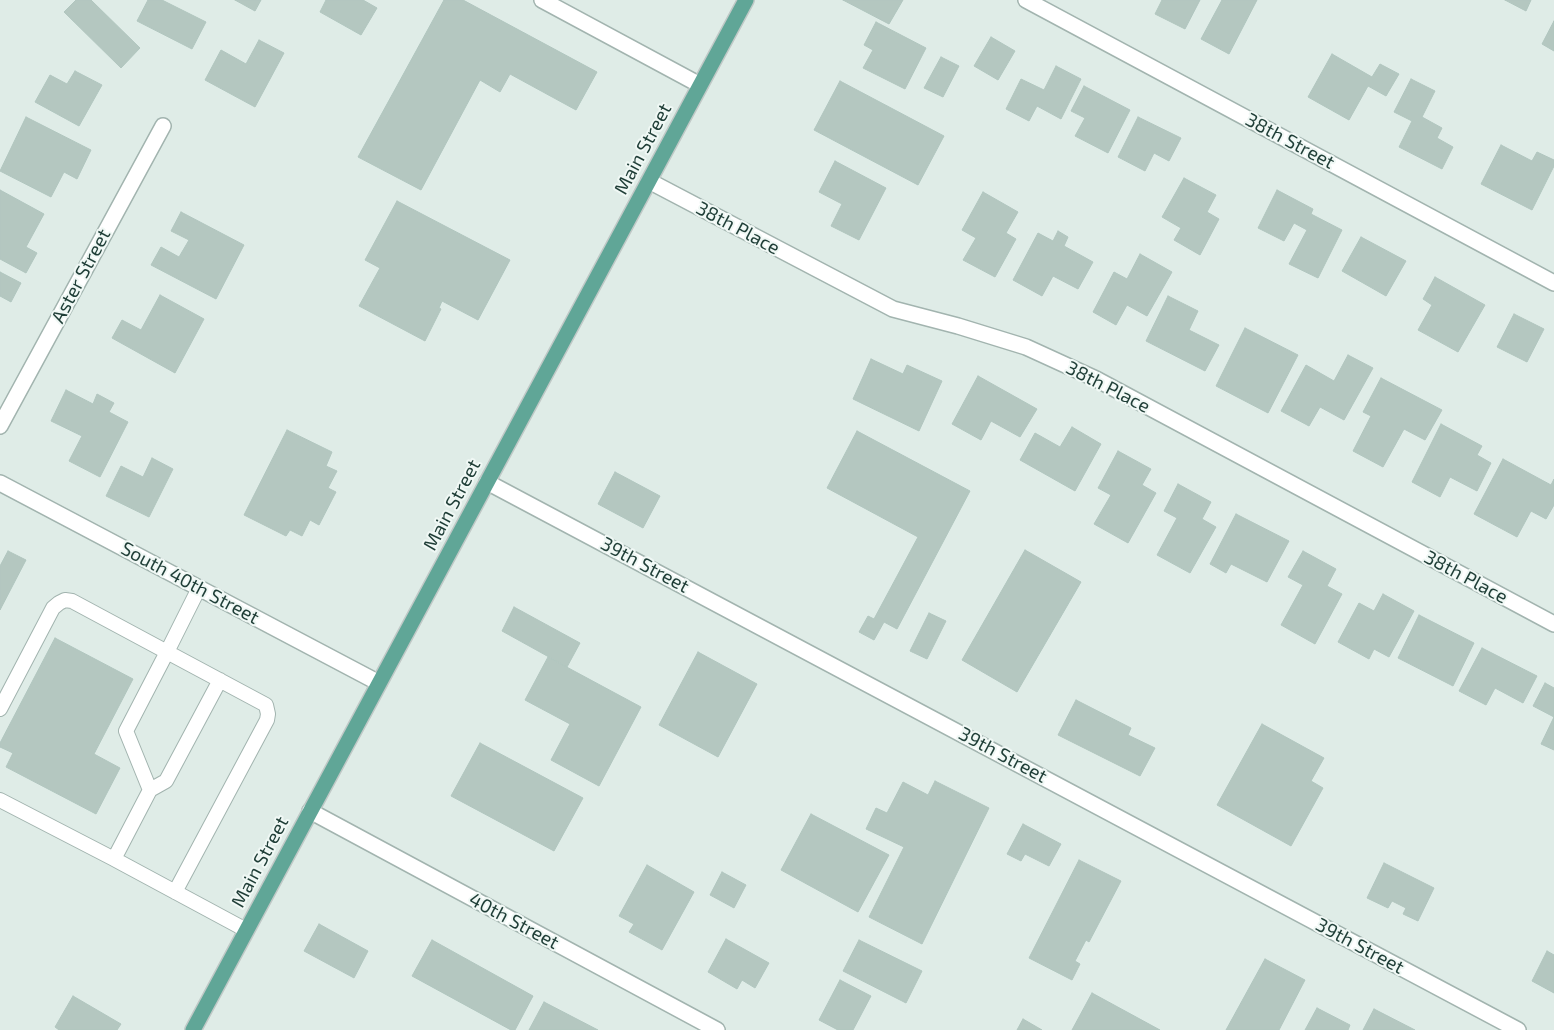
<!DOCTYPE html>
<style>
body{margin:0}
canvas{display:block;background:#dfece7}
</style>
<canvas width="1554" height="1030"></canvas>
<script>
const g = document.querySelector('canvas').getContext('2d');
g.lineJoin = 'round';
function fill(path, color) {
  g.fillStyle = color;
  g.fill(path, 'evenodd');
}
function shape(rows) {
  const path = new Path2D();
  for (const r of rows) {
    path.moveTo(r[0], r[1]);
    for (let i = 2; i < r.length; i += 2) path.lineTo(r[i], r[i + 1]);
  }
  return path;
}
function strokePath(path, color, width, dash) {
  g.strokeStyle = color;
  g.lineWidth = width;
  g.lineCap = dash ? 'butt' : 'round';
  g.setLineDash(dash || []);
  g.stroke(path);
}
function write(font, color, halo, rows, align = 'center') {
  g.font = font + ' "Exo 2",sans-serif';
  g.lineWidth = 4;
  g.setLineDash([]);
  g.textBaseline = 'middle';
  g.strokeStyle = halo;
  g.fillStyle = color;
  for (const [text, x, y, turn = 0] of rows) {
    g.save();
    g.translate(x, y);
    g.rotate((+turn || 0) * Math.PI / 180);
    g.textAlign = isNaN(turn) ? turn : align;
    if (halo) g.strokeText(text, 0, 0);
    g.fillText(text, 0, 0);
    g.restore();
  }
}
const building = shape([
 [76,0,91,0,140,48,121,68,64,12,76,0],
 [148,0,162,0,206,22,192,49,137,21,148,0],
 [235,0,261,0,255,11,235,0],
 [326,0,363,0,377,8,361,35,320,12,326,0],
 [444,0,463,0,597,72,576,110,510,74,500,92,480,80,421,190,358,157,444,0],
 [843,0,903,0,889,24,843,0],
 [1162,0,1200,0,1185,29,1155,14,1162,0],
 [1222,0,1257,0,1229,54,1201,39,1222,0],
 [1505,0,1531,0,1526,11,1505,0],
 [1554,21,1554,51,1542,44,1554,21],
 [876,22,926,48,905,89,863,68,873,50,864,45,876,22],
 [991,37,1015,51,998,80,974,66,991,37],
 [259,40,284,53,255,107,205,80,221,50,246,64,259,40],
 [1332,54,1372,77,1380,64,1399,74,1386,96,1368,86,1349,120,1308,97,1332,54],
 [941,57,959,66,943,97,924,88,941,57],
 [1056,66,1081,79,1061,119,1037,106,1029,121,1006,109,1021,79,1044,90,1056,66],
 [75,71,102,85,79,126,35,102,50,75,67,84,75,71],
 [1411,79,1435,91,1422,117,1442,128,1437,138,1453,147,1442,169,1399,147,1412,121,1394,112,1411,79],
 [840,81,944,136,918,185,814,130,840,81],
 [1084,86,1130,110,1108,153,1075,136,1085,118,1071,111,1084,86],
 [26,117,91,150,77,179,64,172,51,197,0,171,26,117],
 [1138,117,1181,138,1169,161,1154,153,1145,171,1118,157,1138,117],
 [1501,145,1532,161,1537,152,1554,160,1554,166,1532,210,1481,184,1501,145],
 [835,161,886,188,859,240,831,226,842,204,819,192,835,161],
 [1184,178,1216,195,1207,212,1219,219,1200,255,1174,240,1181,228,1162,217,1184,178],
 [0,190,44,214,26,247,37,253,26,273,0,259,0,190],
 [1277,190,1313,209,1311,214,1342,230,1318,278,1289,264,1307,230,1294,223,1284,241,1258,228,1277,190],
 [983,192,1018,212,1006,233,1016,239,995,277,963,260,976,238,962,230,983,192],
 [397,201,510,260,478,320,442,301,439,308,441,309,425,341,359,306,380,268,365,260,397,201],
 [181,212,244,245,216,299,151,265,161,247,179,257,189,240,171,231,181,212],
 [1058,231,1068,237,1064,246,1093,262,1078,289,1053,276,1042,296,1013,280,1038,233,1053,241,1058,231],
 [1361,237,1406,261,1386,296,1342,271,1361,237],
 [1140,254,1172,272,1147,316,1127,305,1116,325,1093,312,1114,272,1127,279,1140,254],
 [0,272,21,283,11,302,0,296,0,272],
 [1435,277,1485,305,1458,352,1418,330,1432,305,1423,299,1435,277],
 [160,295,204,319,175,373,112,338,122,320,141,330,160,295],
 [1168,296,1198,311,1189,330,1219,345,1205,371,1146,341,1168,296],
 [1514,314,1544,329,1527,362,1497,347,1514,314],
 [1245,328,1298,355,1268,413,1216,386,1245,328],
 [1348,355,1373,368,1344,420,1320,407,1309,426,1281,411,1306,365,1334,381,1348,355],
 [871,359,903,374,907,365,942,381,919,431,853,399,871,359],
 [978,376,1037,409,1020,437,991,421,981,440,952,424,978,376],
 [1381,378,1442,410,1425,440,1404,429,1383,467,1353,451,1371,416,1363,412,1381,378],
 [66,390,93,404,97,394,114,403,109,412,128,422,100,477,69,461,82,436,51,421,66,390],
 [1441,424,1482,446,1477,455,1491,463,1477,491,1450,477,1440,497,1412,482,1441,424],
 [1072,427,1101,444,1075,491,1020,460,1035,433,1060,447,1072,427],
 [287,430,332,452,326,466,337,471,328,488,336,492,319,525,310,520,302,536,290,530,286,536,244,515,287,430],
 [857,431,970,491,897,629,884,622,874,640,859,632,868,616,874,619,918,537,827,488,857,431],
 [1118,451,1151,469,1142,485,1156,493,1128,543,1094,524,1111,495,1098,488,1118,451],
 [152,458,173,469,149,517,106,496,121,466,143,477,152,458],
 [1503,459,1551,485,1554,479,1554,505,1546,519,1531,511,1517,537,1474,514,1503,459],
 [615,472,660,496,643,528,598,504,615,472],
 [1178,484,1211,502,1202,519,1216,527,1190,573,1157,555,1177,518,1164,511,1178,484],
 [1236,514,1289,541,1267,582,1231,564,1226,573,1210,564,1236,514],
 [1025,550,1081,582,1017,692,962,660,1025,550],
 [8,551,26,560,0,610,0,566,8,551],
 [1303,551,1336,569,1327,586,1342,594,1315,644,1281,625,1303,585,1288,577,1303,551],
 [1383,594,1414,611,1389,657,1374,649,1369,659,1338,642,1359,603,1374,611,1383,594],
 [514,607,580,643,567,667,502,631,514,607],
 [929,613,946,621,927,659,910,651,929,613],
 [1419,615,1474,643,1453,686,1398,658,1419,615],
 [55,638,133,679,94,754,120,768,96,814,6,767,13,753,0,747,0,743,55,638],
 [1482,648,1537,676,1523,703,1495,688,1486,705,1459,691,1482,648],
 [698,652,757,684,718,757,659,725,698,652],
 [548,657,641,707,599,786,551,760,570,724,525,700,548,657],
 [1545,683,1554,688,1554,717,1533,706,1545,683],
 [1076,700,1131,728,1128,735,1155,748,1140,776,1058,735,1076,700],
 [1554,717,1554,750,1541,744,1554,717],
 [1262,724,1324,758,1311,781,1323,788,1291,846,1217,805,1262,724],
 [480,743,583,798,554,851,451,796,480,743],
 [935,781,989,808,922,944,869,917,904,847,866,829,876,808,887,813,903,782,928,795,935,781],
 [811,814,889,855,858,912,781,870,811,814],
 [1023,824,1061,844,1049,866,1025,854,1021,861,1007,854,1023,824],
 [1079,860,1121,881,1089,942,1086,940,1075,961,1080,964,1072,980,1029,958,1079,860],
 [1384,863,1434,888,1418,921,1403,914,1406,908,1392,901,1388,908,1367,898,1384,863],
 [647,865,694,892,662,950,629,932,634,924,619,916,647,865],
 [722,872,746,885,734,908,710,895,722,872],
 [319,924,368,951,354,978,304,951,319,924],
 [726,939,769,963,755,988,742,980,737,989,708,972,726,939],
 [432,940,533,996,515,1030,511,1030,412,976,432,940],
 [859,940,922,971,906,1003,843,971,859,940],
 [1547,951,1554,955,1554,993,1532,981,1547,951],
 [1265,959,1305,980,1279,1030,1226,1030,1265,959],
 [840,980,871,996,853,1030,838,1030,819,1020,840,980],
 [1092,993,1160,1030,1072,1030,1092,993],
 [73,996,121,1024,117,1030,59,1030,55,1027,73,996],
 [544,1002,598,1030,529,1030,544,1002],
 [1317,1008,1350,1025,1348,1030,1305,1030,1317,1008],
 [1374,1009,1415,1030,1363,1030,1374,1009],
 [1023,1019,1042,1030,1017,1030,1023,1019]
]);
const lane = shape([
 [220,680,166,781,150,790,114,859,246,930],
 [0,709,53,608,59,603,65,600,72,601,167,652,199,588],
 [150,790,126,731,167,652,266,705,268,714,267,720,175,892],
 [0,800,114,859]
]);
const street = shape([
 [542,0,700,85],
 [1026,0,1554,283],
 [649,181,893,309,958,326,1026,347,1096,379,1554,624],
 [0,426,163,126],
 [487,482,1518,1030],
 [0,483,379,683],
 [310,811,717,1030]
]);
const primary = shape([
 [193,1030,746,0]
]);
const streetNames = [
 ["38th Street",1290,141,28],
 ["Main Street",643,149,-62],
 ["38th Place",738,228,28],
 ["Aster Street",81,276,-62],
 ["38th Place",1108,387,27],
 ["Main Street",452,505,-62],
 ["39th Street",645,565,28],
 ["38th Place",1466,577,28],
 ["South 40th Street",190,583,28],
 ["39th Street",1003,755,28],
 ["Main Street",260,862,-62],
 ["40th Street",514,921,28],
 ["39th Street",1360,946,28]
];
fill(building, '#b4c7c0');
strokePath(building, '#b1c6bf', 1);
strokePath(lane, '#a2b4af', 16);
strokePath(street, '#a2b4af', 18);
strokePath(primary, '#c0c9c7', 18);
strokePath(lane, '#fff', 14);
strokePath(street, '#fff', 15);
strokePath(primary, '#60a697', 15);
write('19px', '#1f3e37', '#f0f8f5', streetNames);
</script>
